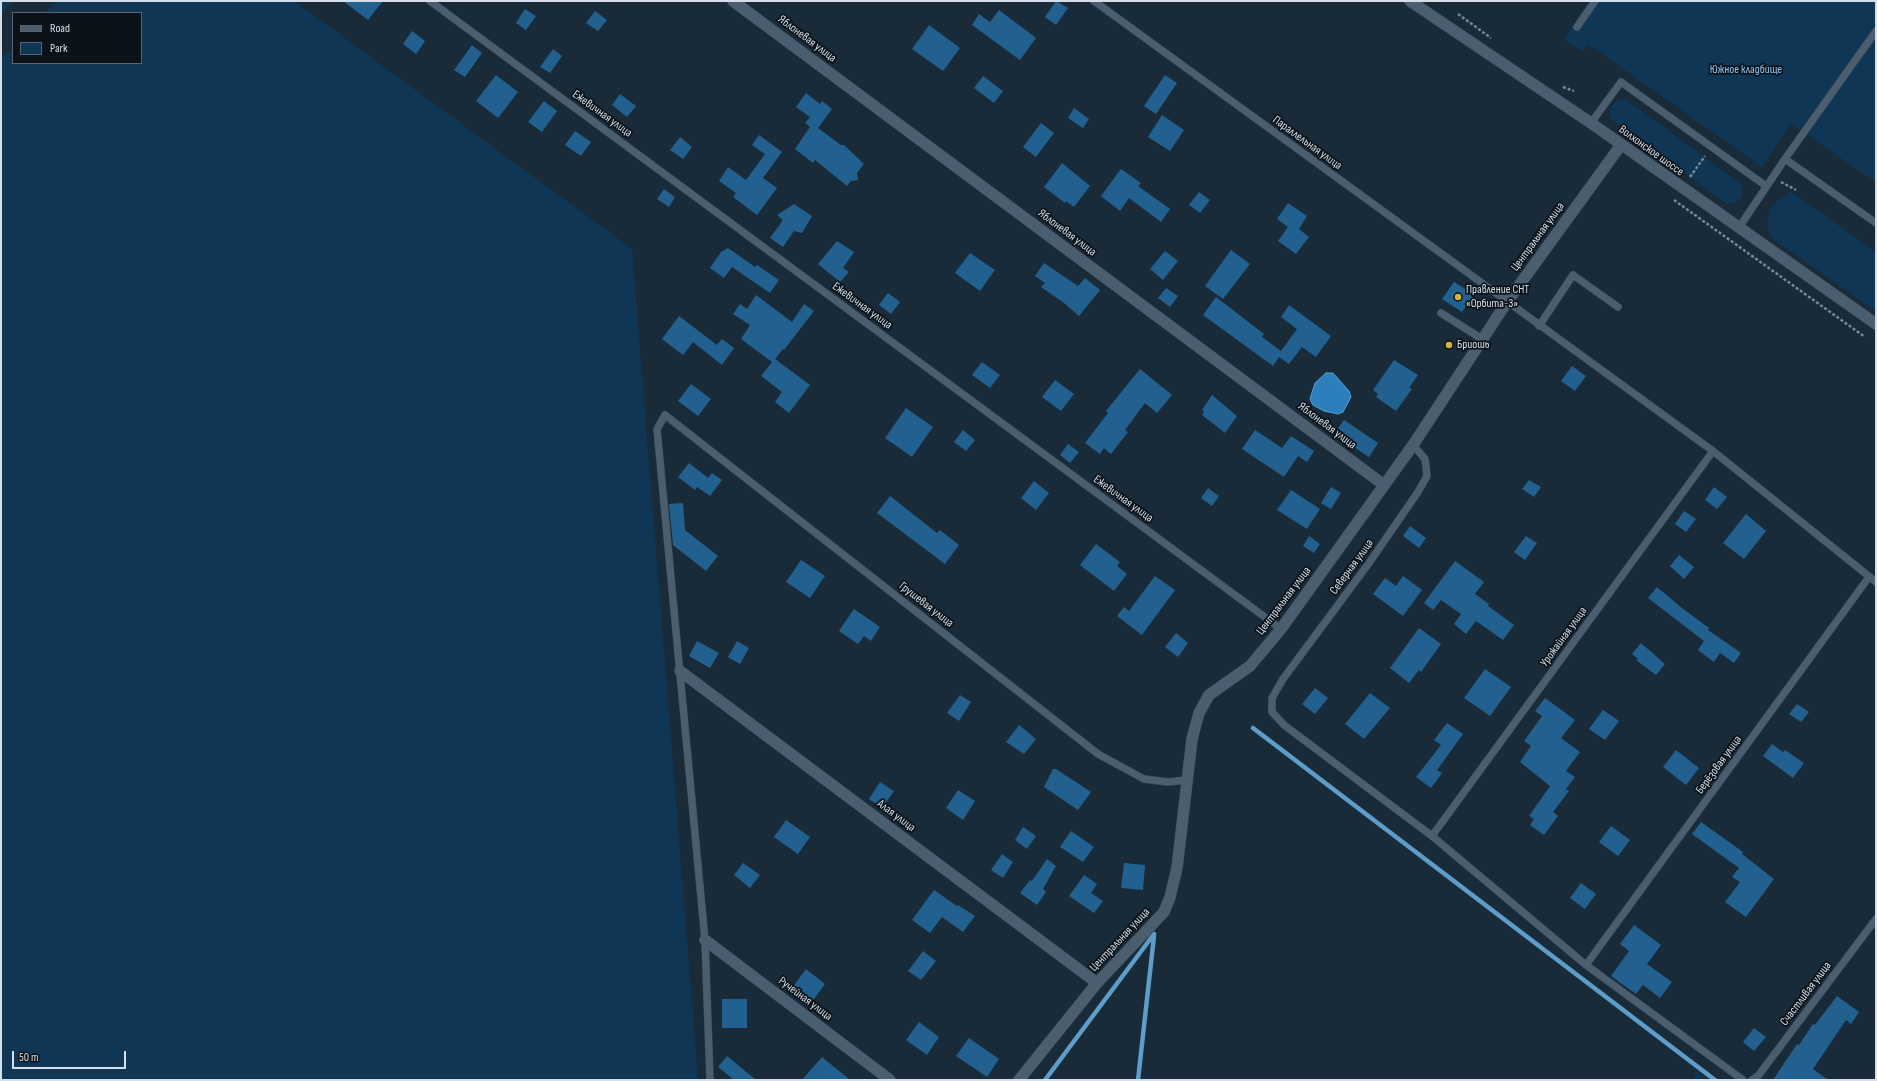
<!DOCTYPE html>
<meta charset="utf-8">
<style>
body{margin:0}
#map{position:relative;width:1877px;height:1081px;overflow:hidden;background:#192b39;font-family:"Sofia Sans Condensed",sans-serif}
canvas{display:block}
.frame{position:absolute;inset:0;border:2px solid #d4dfe9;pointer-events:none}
.legend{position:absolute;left:12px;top:12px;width:130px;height:52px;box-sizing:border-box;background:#0b1219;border:1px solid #5b646c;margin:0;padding:5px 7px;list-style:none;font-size:12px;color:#d4dfe9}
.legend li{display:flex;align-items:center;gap:8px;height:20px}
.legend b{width:20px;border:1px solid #5b646c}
.scale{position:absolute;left:12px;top:1051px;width:114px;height:18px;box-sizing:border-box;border:2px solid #d4dfe9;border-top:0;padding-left:5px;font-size:12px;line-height:14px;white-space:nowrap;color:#d4dfe9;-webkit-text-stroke:3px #0b1219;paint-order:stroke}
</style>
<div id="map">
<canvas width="1877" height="1081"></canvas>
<div class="frame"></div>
<ul class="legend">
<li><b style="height:5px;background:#4b5e6f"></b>Road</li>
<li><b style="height:11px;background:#0f3755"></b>Park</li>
</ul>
<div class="scale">50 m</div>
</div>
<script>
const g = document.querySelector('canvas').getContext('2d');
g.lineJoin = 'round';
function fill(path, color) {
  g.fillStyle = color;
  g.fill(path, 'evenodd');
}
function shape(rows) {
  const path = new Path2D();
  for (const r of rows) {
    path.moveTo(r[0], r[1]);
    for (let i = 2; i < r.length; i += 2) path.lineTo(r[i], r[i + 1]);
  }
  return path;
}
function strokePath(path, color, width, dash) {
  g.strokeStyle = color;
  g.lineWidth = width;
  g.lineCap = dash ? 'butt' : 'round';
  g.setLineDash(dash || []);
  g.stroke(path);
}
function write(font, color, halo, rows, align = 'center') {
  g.font = font + ' "Sofia Sans Condensed",sans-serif';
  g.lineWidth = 3.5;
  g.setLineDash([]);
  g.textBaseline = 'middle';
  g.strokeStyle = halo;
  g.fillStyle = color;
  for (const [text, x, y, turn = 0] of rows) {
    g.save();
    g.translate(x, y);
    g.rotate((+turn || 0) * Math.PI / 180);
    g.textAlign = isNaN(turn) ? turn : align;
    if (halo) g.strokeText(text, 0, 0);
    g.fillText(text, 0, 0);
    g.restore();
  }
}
const green = shape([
 [1,1,14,1,1,14],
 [57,1,294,1,632,249,698,1080,1,1080,1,59,13,46,13,63,141,63,141,13,45,13],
 [1589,1,1876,1,1876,182,1791,124,1762,167,1588,44,1582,52,1564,39],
 [1625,99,1741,184,1743,191,1740,199,1734,203,1727,204,1612,120,1610,112,1611,106,1617,101],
 [1791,192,1876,252,1876,311,1772,238,1767,228,1770,209,1775,202],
 [1697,1072,1707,1080,1692,1080]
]);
const water = shape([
 [1326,373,1333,373,1349,391,1351,397,1343,412,1338,414,1324,411,1313,405,1310,399,1315,383,1326,373]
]);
const stream = shape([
 [1253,728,1715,1080],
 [1045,1080,1154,934],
 [1138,1080,1154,936]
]);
const building = shape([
 [343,1,383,1,368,20],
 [1056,1,1068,8,1056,25,1045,17],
 [525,9,536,16,526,30,516,23],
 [999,10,1036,38,1020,60,972,25,979,14,990,22],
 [595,11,607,20,598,31,586,23],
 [929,25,960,48,943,71,912,49],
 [412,31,425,41,416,54,403,44],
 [472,45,482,53,465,77,454,70],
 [553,49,562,56,550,73,540,67],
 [496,75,518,92,498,118,476,101],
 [1165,75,1177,83,1156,114,1144,106],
 [983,76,1003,91,994,103,974,88],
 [806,93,820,104,822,101,832,109,818,128,841,145,844,145,864,164,857,173,858,180,851,181,847,186,815,160,813,163,795,149,810,127,805,123,810,117,796,107],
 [620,94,636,106,627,117,612,105],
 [544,101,557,111,542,132,528,122],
 [1074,108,1089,119,1083,128,1068,118],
 [1162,115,1184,130,1170,151,1148,137],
 [1041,123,1054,133,1036,157,1023,147],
 [575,131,591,142,581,156,565,145],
 [759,135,782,152,763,178,777,188,757,215,733,197,736,193,719,181,728,167,746,180,765,154,752,145],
 [680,137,692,147,683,159,670,150],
 [1062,163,1090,186,1074,207,1066,201,1065,203,1044,187],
 [1121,169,1141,183,1138,186,1170,209,1161,222,1129,198,1120,211,1101,196],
 [664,189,675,197,669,207,657,199],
 [1199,192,1210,200,1200,213,1189,205],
 [1288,203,1307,216,1299,229,1309,237,1296,254,1278,241,1288,227,1277,219],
 [794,204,812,216,802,233,794,231,783,247,770,238,783,220,777,215],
 [837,241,854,252,843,268,849,272,840,282,818,264],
 [728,248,755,267,757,265,779,280,770,293,732,267,724,278,710,268,721,252],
 [1231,250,1250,264,1223,299,1205,286],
 [1165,251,1178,261,1163,280,1150,269],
 [970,253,995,270,980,291,955,273],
 [1044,263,1078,286,1085,278,1100,290,1079,316,1064,303,1041,287,1045,283,1035,276],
 [1454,282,1474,294,1462,312,1442,299],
 [1166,288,1178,296,1170,307,1158,298],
 [888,293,900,302,891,314,879,305],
 [756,295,792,322,804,304,814,311,784,350,783,349,775,359,810,385,789,413,775,402,782,392,761,376,772,362,741,339,750,325,733,314,740,304,747,309],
 [1216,297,1264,334,1262,337,1281,351,1297,329,1281,317,1289,305,1331,336,1316,357,1302,347,1289,364,1279,357,1273,366,1203,315],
 [679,316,717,345,722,339,734,348,722,365,693,342,683,355,662,339],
 [1394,360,1418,375,1409,388,1412,389,1396,411,1376,397,1378,394,1373,390],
 [982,362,1000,375,990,388,972,375],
 [1572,366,1586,376,1575,391,1561,381],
 [1140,369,1172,395,1157,413,1145,403,1125,430,1128,432,1111,454,1104,448,1100,454,1085,443,1108,413,1106,411],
 [1055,380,1074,394,1061,411,1042,397],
 [691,384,711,399,698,416,678,401],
 [1212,395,1237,416,1225,433,1202,415,1204,412,1202,410],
 [906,408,933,427,912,457,885,438],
 [1344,420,1378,443,1369,457,1334,434],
 [963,430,975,440,966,451,954,442],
 [1255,430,1282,448,1291,436,1314,451,1307,462,1298,456,1284,477,1242,449],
 [1068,444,1079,452,1070,463,1060,455],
 [689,463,708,478,712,473,722,480,710,496,697,487,695,490,678,477],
 [1529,480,1541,487,1534,497,1522,489],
 [1034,481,1049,493,1036,510,1021,498],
 [1331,487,1341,493,1331,509,1321,503],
 [1714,487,1727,497,1717,509,1705,500],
 [1208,488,1219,496,1212,506,1201,498],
 [1291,490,1320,509,1307,529,1277,510],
 [890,496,937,533,940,530,959,545,945,564,877,513],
 [683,503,685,530,718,556,706,571,673,545,669,504],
 [1684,511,1696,519,1686,532,1675,524],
 [1746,514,1766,531,1744,559,1723,543],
 [1410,526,1426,538,1419,548,1403,536],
 [1309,536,1320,544,1314,553,1303,546],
 [1526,536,1537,543,1525,560,1514,552],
 [1096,544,1120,562,1117,566,1127,574,1114,591,1080,565],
 [1679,555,1694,567,1684,579,1670,566],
 [801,560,825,576,810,598,786,582],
 [1455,561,1484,582,1475,594,1489,604,1488,606,1514,625,1503,640,1476,621,1466,634,1454,624,1461,614,1441,600,1433,610,1424,603],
 [1155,576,1175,590,1142,635,1117,616,1124,607,1129,611],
 [1403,576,1422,590,1403,616,1373,594,1385,578,1396,586],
 [1657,587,1682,608,1709,628,1708,630,1741,653,1734,663,1720,653,1714,662,1698,650,1704,641,1648,598],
 [854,609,880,627,871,641,864,636,858,644,839,631],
 [1419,628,1441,644,1421,672,1419,670,1409,683,1390,668],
 [1176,633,1188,643,1178,657,1165,647],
 [697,641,719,653,710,668,689,656],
 [737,641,749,648,740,664,728,657],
 [1641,643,1665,664,1656,675,1636,660,1638,659,1632,654],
 [1485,669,1511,687,1490,716,1464,698],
 [1315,688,1328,698,1315,714,1302,704],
 [1370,693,1390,708,1364,739,1345,724],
 [960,695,971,702,959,721,947,713],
 [1545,698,1575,720,1561,738,1580,752,1566,771,1575,777,1566,789,1569,791,1553,812,1558,816,1544,835,1530,825,1534,819,1529,816,1550,786,1520,762,1531,746,1524,741,1542,716,1535,711],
 [1797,704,1809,712,1801,722,1789,714],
 [1603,710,1619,721,1605,740,1589,729],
 [1447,723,1463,734,1437,770,1442,773,1431,788,1416,777,1441,745,1434,740],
 [1019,725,1036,739,1024,754,1006,742],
 [1772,744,1783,752,1785,750,1804,763,1793,778,1763,756],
 [1676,750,1699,768,1686,785,1663,767],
 [1053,769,1056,769,1091,792,1078,810,1044,787],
 [880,782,894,791,882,808,869,799],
 [958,790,975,801,963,820,946,808],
 [786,820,810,837,798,854,774,837],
 [1701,822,1743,852,1742,854,1774,879,1746,917,1725,902,1740,882,1732,877,1739,868,1692,834],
 [1611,826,1630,840,1618,856,1599,842],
 [1023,827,1036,836,1027,849,1015,840],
 [1071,831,1094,847,1083,862,1060,847],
 [1002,854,1013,862,1003,878,991,870],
 [1047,859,1056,866,1043,889,1046,892,1037,905,1020,893,1030,880,1032,881],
 [743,863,760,875,750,888,734,875],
 [1124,863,1145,865,1143,890,1121,888],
 [1084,875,1097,884,1091,893,1103,901,1094,913,1069,896],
 [1581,883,1596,894,1585,909,1570,898],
 [934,890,957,906,958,905,975,916,963,932,942,917,930,933,912,920],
 [1634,925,1661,945,1647,964,1672,982,1660,998,1643,985,1636,994,1611,976,1629,951,1620,944],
 [923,951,936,961,921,980,908,971],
 [806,969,825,984,811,1003,792,988],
 [1837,996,1859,1012,1851,1024,1846,1020,1813,1069,1828,1080,1773,1080,1797,1044,1799,1045,1813,1024,1815,1025],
 [722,999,747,999,747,1028,722,1028],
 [919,1022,939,1037,927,1055,906,1040],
 [1754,1028,1766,1037,1754,1051,1743,1042],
 [969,1038,999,1059,987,1077,956,1056],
 [727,1056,756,1080,734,1080,718,1067],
 [822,1057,850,1080,802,1080]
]);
const path = shape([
 [1458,14,1491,38],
 [1563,87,1574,91],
 [1690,177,1705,156],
 [1781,182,1796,190],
 [1674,200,1865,337]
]);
const service = shape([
 [430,1,1281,629],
 [1094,1,1713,451,1876,582],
 [1577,27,1595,1],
 [1591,123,1621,82,1766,186],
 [1785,159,1876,31],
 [1738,229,1785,159,1876,223],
 [1441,313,1482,339],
 [1539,326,1573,275,1618,307],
 [1413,445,1425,459,1427,476,1418,492,1369,563,1283,679,1272,698,1272,712,1284,725,1432,836,1586,965,1743,1080],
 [1432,836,1713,451],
 [1586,965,1869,577],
 [710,1080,705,940,657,429,665,415,1098,754,1144,779,1168,782,1187,780],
 [1752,1080,1758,1076,1876,919]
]);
const minor = shape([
 [733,1,1384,485],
 [680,671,1097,983],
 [705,940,890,1080],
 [1019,1080,1097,983,1164,912,1170,897,1177,868,1192,739,1199,713,1209,695,1250,666,1281,629,1413,445,1507,302,1621,145]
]);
const secondary = shape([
 [1410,1,1591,123,1876,324]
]);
const markers = [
 [1458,297,4,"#d5b534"],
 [1449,345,4,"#d5b534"]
];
const streetNames = [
 ["Яблоневая улица",807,39,37],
 ["Ежевичная улица",602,114,36],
 ["Параллельная улица",1307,143,36],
 ["Волхонское шоссе",1651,151,36],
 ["Яблоневая улица",1067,233,37],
 ["Центральная улица",1538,237,-54],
 ["Ежевичная улица",862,306,36],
 ["Яблоневая улица",1327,426,37],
 ["Ежевичная улица",1123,499,36],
 ["Северная улица",1352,567,-54],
 ["Центральная улица",1284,601,-53],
 ["Грушевая улица",926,605,38],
 ["Урожайная улица",1564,637,-54],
 ["Берёзовая улица",1719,765,-54],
 ["Алая улица",896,816,37],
 ["Центральная улица",1120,940,-47],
 ["Счастливая улица",1806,994,-53],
 ["Ручейная улица",805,999,37]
];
const parkNames = [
 ["Южное кладбище",1746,70]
];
const poiNames = [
 ["Правление СНТ",1466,290],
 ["«Орбита-3»",1466,304],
 ["Бриошь",1457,345]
];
fill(green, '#0f3755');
fill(water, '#2b80bc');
strokePath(water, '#5e9cca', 1);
strokePath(stream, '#5e9cca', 4.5);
fill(building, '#22618f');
strokePath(service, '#394854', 8);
strokePath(minor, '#394854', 12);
strokePath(secondary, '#394854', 12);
strokePath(path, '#798793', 2.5, [3, 2]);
strokePath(service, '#4b5e6f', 7);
strokePath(minor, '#4b5e6f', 11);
strokePath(secondary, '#4b5e6f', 11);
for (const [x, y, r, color] of markers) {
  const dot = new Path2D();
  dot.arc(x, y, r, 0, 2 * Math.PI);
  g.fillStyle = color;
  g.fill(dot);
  strokePath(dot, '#0b1219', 1.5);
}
write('12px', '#d4dfe9', '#0b1219', streetNames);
write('12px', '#8bc5f5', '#0b1219', parkNames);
write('12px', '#d4dfe9', '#0b1219', poiNames, 'left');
</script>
